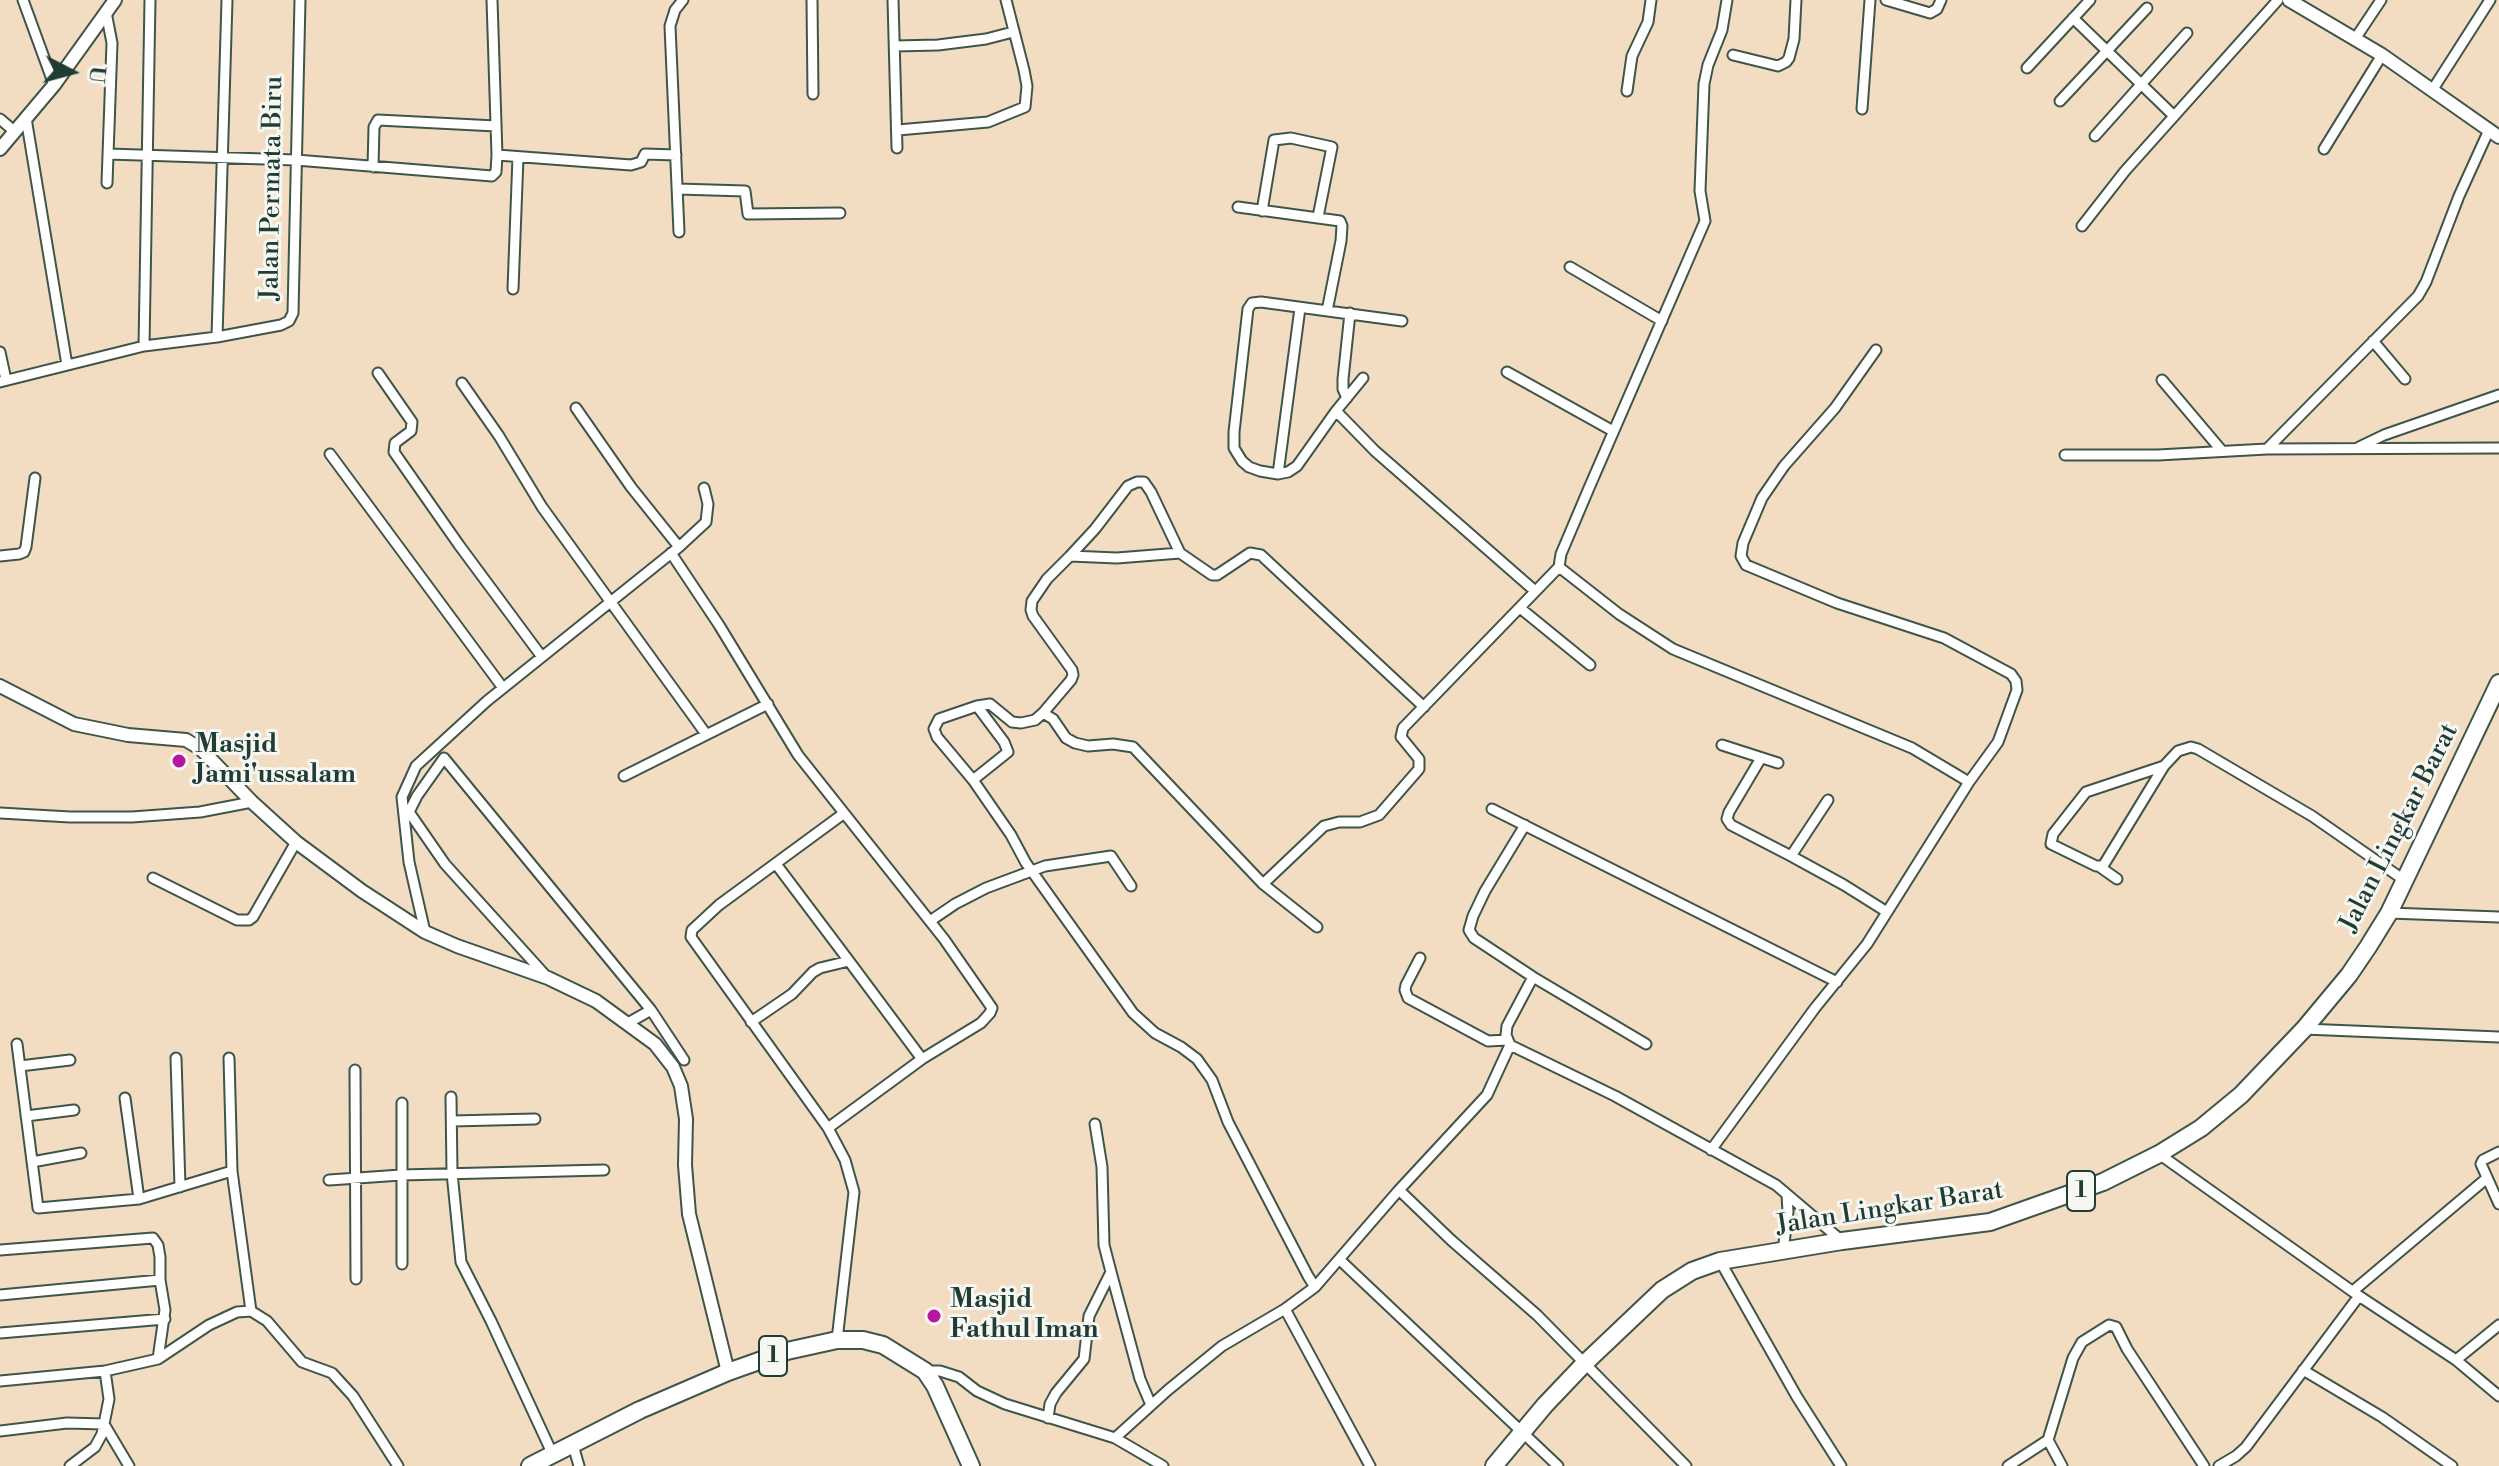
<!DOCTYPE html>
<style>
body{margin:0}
#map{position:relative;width:2499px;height:1466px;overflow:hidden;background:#f3ddc2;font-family:"Libre Bodoni",serif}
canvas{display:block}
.north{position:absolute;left:32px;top:32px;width:80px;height:80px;-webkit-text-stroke:6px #f6f6f2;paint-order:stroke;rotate:96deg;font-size:22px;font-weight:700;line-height:32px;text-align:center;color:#1f3d34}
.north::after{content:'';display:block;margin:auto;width:28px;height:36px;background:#1f3d34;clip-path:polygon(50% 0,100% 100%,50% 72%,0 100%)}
</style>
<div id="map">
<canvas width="2499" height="1466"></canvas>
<div class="north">U</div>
</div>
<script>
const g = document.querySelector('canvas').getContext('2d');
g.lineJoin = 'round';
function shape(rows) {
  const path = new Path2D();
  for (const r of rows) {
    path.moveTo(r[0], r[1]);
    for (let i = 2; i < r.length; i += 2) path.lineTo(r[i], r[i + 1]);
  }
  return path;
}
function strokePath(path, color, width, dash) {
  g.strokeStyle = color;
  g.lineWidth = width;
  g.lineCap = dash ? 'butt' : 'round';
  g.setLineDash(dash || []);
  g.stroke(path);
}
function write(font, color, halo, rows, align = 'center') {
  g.font = font + ' "Libre Bodoni",serif';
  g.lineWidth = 6;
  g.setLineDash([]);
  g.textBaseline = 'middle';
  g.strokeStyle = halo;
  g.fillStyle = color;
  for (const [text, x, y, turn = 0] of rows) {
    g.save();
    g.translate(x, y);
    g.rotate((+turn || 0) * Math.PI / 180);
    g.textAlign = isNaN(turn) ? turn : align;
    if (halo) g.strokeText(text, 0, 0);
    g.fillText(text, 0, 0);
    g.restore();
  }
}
const street = shape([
 [23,0,54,85],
 [812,0,813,94],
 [893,0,897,148],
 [1886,0,1930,13,1937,9,1941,0],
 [106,12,112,43,107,183],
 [2073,18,2174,116],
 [2355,39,2381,0],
 [895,46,938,45,986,39,1013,32],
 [1733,55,1778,66,1786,62,1789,58,1794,39,1796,0],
 [2027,68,2090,0],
 [2433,89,2490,0],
 [1627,91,1632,56,1648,22,1651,0],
 [2060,101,2147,8],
 [1862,109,1870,0],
 [26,118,67,365],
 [0,119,14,131],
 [898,130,988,122,1025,107,1027,86,1024,70,1006,0],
 [2095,136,2187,33],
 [2324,149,2382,55],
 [108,154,296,160,492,176,496,172,497,155,492,0],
 [497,155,631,165,641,162,645,154,676,155],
 [373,167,374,127,378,120,496,126],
 [678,189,745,191,748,214,840,213],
 [1238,207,1340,221,1342,226,1341,241,1327,311],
 [1262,211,1274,140,1291,138,1332,147,1318,217],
 [2082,226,2125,171,2278,0],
 [679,232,670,26,675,10,683,0],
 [1570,267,1662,321],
 [513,289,518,157],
 [217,337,227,0],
 [2373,341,2405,379],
 [144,346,150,0],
 [1876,350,1835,408,1784,466,1762,498,1743,543,1741,556,1746,565,1837,603,1944,638,2011,674,2016,681,2017,690,1998,742,1969,782],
 [0,352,6,380],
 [1507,372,1613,431],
 [378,373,412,422,411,431,395,443,394,452,459,545,542,657],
 [1363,378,1336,411,1375,451,1535,591],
 [2162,380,2222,451],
 [0,382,144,346,217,337,281,325,289,321,293,313,300,0],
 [462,383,499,436,542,507,706,734],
 [1347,398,1343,389,1343,379,1350,313],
 [576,408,631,487,679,547],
 [1336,411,1297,466,1288,472,1278,474,1260,471,1249,467,1242,461,1234,448,1234,432,1248,309,1252,303,1261,302,1402,321],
 [2359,447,2384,435,2499,395],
 [2267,449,2418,296,2426,282,2459,196,2489,130],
 [330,454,503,688],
 [2065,455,2158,455,2267,449,2499,448],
 [1278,474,1300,308],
 [671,553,719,625,798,755,944,939,992,1008,990,1013,981,1023,922,1059,828,1128],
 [0,556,19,554,24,552,26,547,35,478],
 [1070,556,1095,529,1128,486,1137,482,1144,482,1151,492,1180,553],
 [1520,608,1590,665],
 [1043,713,1071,680,1073,675,1072,670,1033,616,1031,610,1032,601,1047,579,1070,556,1117,558,1180,553,1212,575,1217,575,1250,553,1261,555,1424,707],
 [1722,745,1778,763],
 [1761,758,1729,812,1727,819,1731,825,1791,856],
 [2164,766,2103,866,2096,866,2051,844,2053,834,2086,792,2164,766,2178,751,2191,747,2198,749,2312,816,2404,880],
 [624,776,768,704],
 [973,780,1008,752,1004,742,977,706],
 [1828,800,1791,856,1844,885,1887,912],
 [1492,809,1837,982],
 [0,813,70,817,132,817,200,812,252,802],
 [1525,825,1485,891,1473,916,1469,930,1474,938,1533,977,1646,1044],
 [776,864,849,961],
 [2100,867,2117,879],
 [153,878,237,920,249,920,253,917,296,842],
 [1263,884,1324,826,1339,822,1360,822,1379,815,1419,769,1419,759,1401,737,1403,728,1559,567],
 [2389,913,2499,917],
 [930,921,955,904,986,888,1045,866,1111,856,1131,886],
 [425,932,409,862,402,797,416,766,487,701,679,547,706,522,708,504,704,488],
 [1420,958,1406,985,1405,990,1408,998,1488,1041,1507,1040],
 [546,976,445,864,409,812,417,796,444,758,651,1010,684,1060],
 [751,1022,792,994,813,972,820,968,849,961,922,1059],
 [628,1023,651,1010],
 [2304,1029,2499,1037],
 [17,1044,38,1208,139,1199],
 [1510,1045,1615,1096,1776,1185,1842,1241],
 [176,1058,180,1187],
 [229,1058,232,1171],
 [20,1066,70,1060],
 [355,1070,356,1279],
 [451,1097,452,1173,461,1262,491,1321,553,1455],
 [125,1098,139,1199,232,1171,251,1311],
 [402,1103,402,1264],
 [26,1116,74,1110],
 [452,1121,535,1119],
 [1711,1150,1815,1008,1867,944,1969,782,1912,748,1673,649,1619,614,1559,567,1561,554,1589,488,1705,221,1700,191,1704,84,1708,65,1722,30,1727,0],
 [2499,1152,2483,1160,2481,1164,2499,1204],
 [2159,1154,2359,1296,2456,1360,2499,1396],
 [32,1162,81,1153],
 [329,1180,401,1175,604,1170],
 [1399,1190,1451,1240,1537,1315,1686,1466],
 [0,1250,153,1238,158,1245,160,1257,160,1280,165,1310,158,1359],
 [1783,1251,1788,1212,1787,1195],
 [1340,1260,1558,1466],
 [1720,1261,1797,1397,1841,1466],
 [1111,1272,1140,1379,1151,1405],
 [1315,1287,1308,1276,1228,1122,1212,1080,1197,1059,1181,1047,1155,1033,1133,1013,1026,863,1011,835,973,780,937,737,934,729,939,719,977,706,990,704,1012,722,1021,723,1035,720,1043,713,1053,719,1066,738,1075,743,1088,746,1113,744,1133,747,1263,884,1317,927],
 [2353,1291,2487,1178],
 [0,1295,160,1280],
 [1285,1309,1370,1466],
 [0,1333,165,1319],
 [837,1340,854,1192,845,1160,828,1128,691,937,692,930,719,905,843,814],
 [2456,1360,2499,1325],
 [2303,1370,2382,1417,2452,1466],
 [925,1371,940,1371,959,1377,977,1391,1005,1404,1115,1438,1163,1466],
 [0,1381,105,1371,158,1359,209,1325,237,1312,251,1311,267,1321,302,1362,332,1373,353,1396,398,1466],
 [1048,1418,1050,1404,1056,1393,1084,1359,1089,1316,1111,1272,1104,1245,1102,1167,1095,1124],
 [0,1431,67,1423,104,1424,129,1466],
 [1115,1438,1168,1390,1222,1346,1285,1309,1315,1287,1399,1190,1487,1095,1510,1045,1506,1035,1507,1026,1533,977],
 [573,1445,579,1466],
 [70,1466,95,1447,102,1434,109,1399,105,1371],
 [2008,1466,2048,1440],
 [2062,1466,2048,1440,2073,1358,2082,1342,2109,1325,2116,1327,2127,1349,2204,1466],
 [2219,1466,2236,1456,2246,1447,2359,1296]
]);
const secondary = shape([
 [2289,0,2382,55,2499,137],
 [0,149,54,85,115,0],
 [0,686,74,724,128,735,186,740,201,749,252,802,296,842,362,891,425,932,457,946,548,978,596,1001,655,1044,673,1067,681,1086,686,1119,685,1165,689,1214,728,1372]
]);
const highway = shape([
 [530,1466,640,1410,728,1372,787,1351,837,1340,863,1340,883,1345,925,1371,935,1386,971,1466],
 [1494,1466,1545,1405,1584,1364,1662,1290,1692,1271,1720,1261,1842,1241,1990,1222,2103,1182,2159,1154,2201,1128,2241,1095,2304,1029,2349,975,2368,947,2389,913,2499,683]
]);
const markers = [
 [179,761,8,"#b5179e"],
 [934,1316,8,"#b5179e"]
];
const shields = [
 [2081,1191,28],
 [773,1356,28]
];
const shieldNames = [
 ["1",2081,1191],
 ["1",773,1356]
];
const streetNames = [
 ["Jalan Permata Biru",273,188,-89],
 ["Jalan Lingkar Barat",2400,828,-63],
 ["Jalan Lingkar Barat",1890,1209,-9]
];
const poiNames = [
 ["Masjid",195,746],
 ["Jami'ussalam",195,776],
 ["Masjid",950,1301],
 ["Fathul Iman",950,1331]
];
strokePath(street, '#3f5549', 13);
strokePath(secondary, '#3f5549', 16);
strokePath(highway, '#3f5549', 20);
strokePath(street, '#fff', 9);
strokePath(secondary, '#fff', 12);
strokePath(highway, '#fff', 16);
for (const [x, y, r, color] of markers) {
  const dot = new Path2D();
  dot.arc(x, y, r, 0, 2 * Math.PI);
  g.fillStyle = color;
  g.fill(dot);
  strokePath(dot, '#f6f6f2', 3);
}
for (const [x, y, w] of shields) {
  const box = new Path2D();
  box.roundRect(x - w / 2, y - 20, w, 40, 6);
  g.fillStyle = '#f6f6f2';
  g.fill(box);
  strokePath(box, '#1f3d34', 2);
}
write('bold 24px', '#1f3d34', null, shieldNames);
write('26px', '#1f3d34', '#f6f6f2', streetNames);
write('bold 26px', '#1f3d34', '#f6f6f2', poiNames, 'left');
</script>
